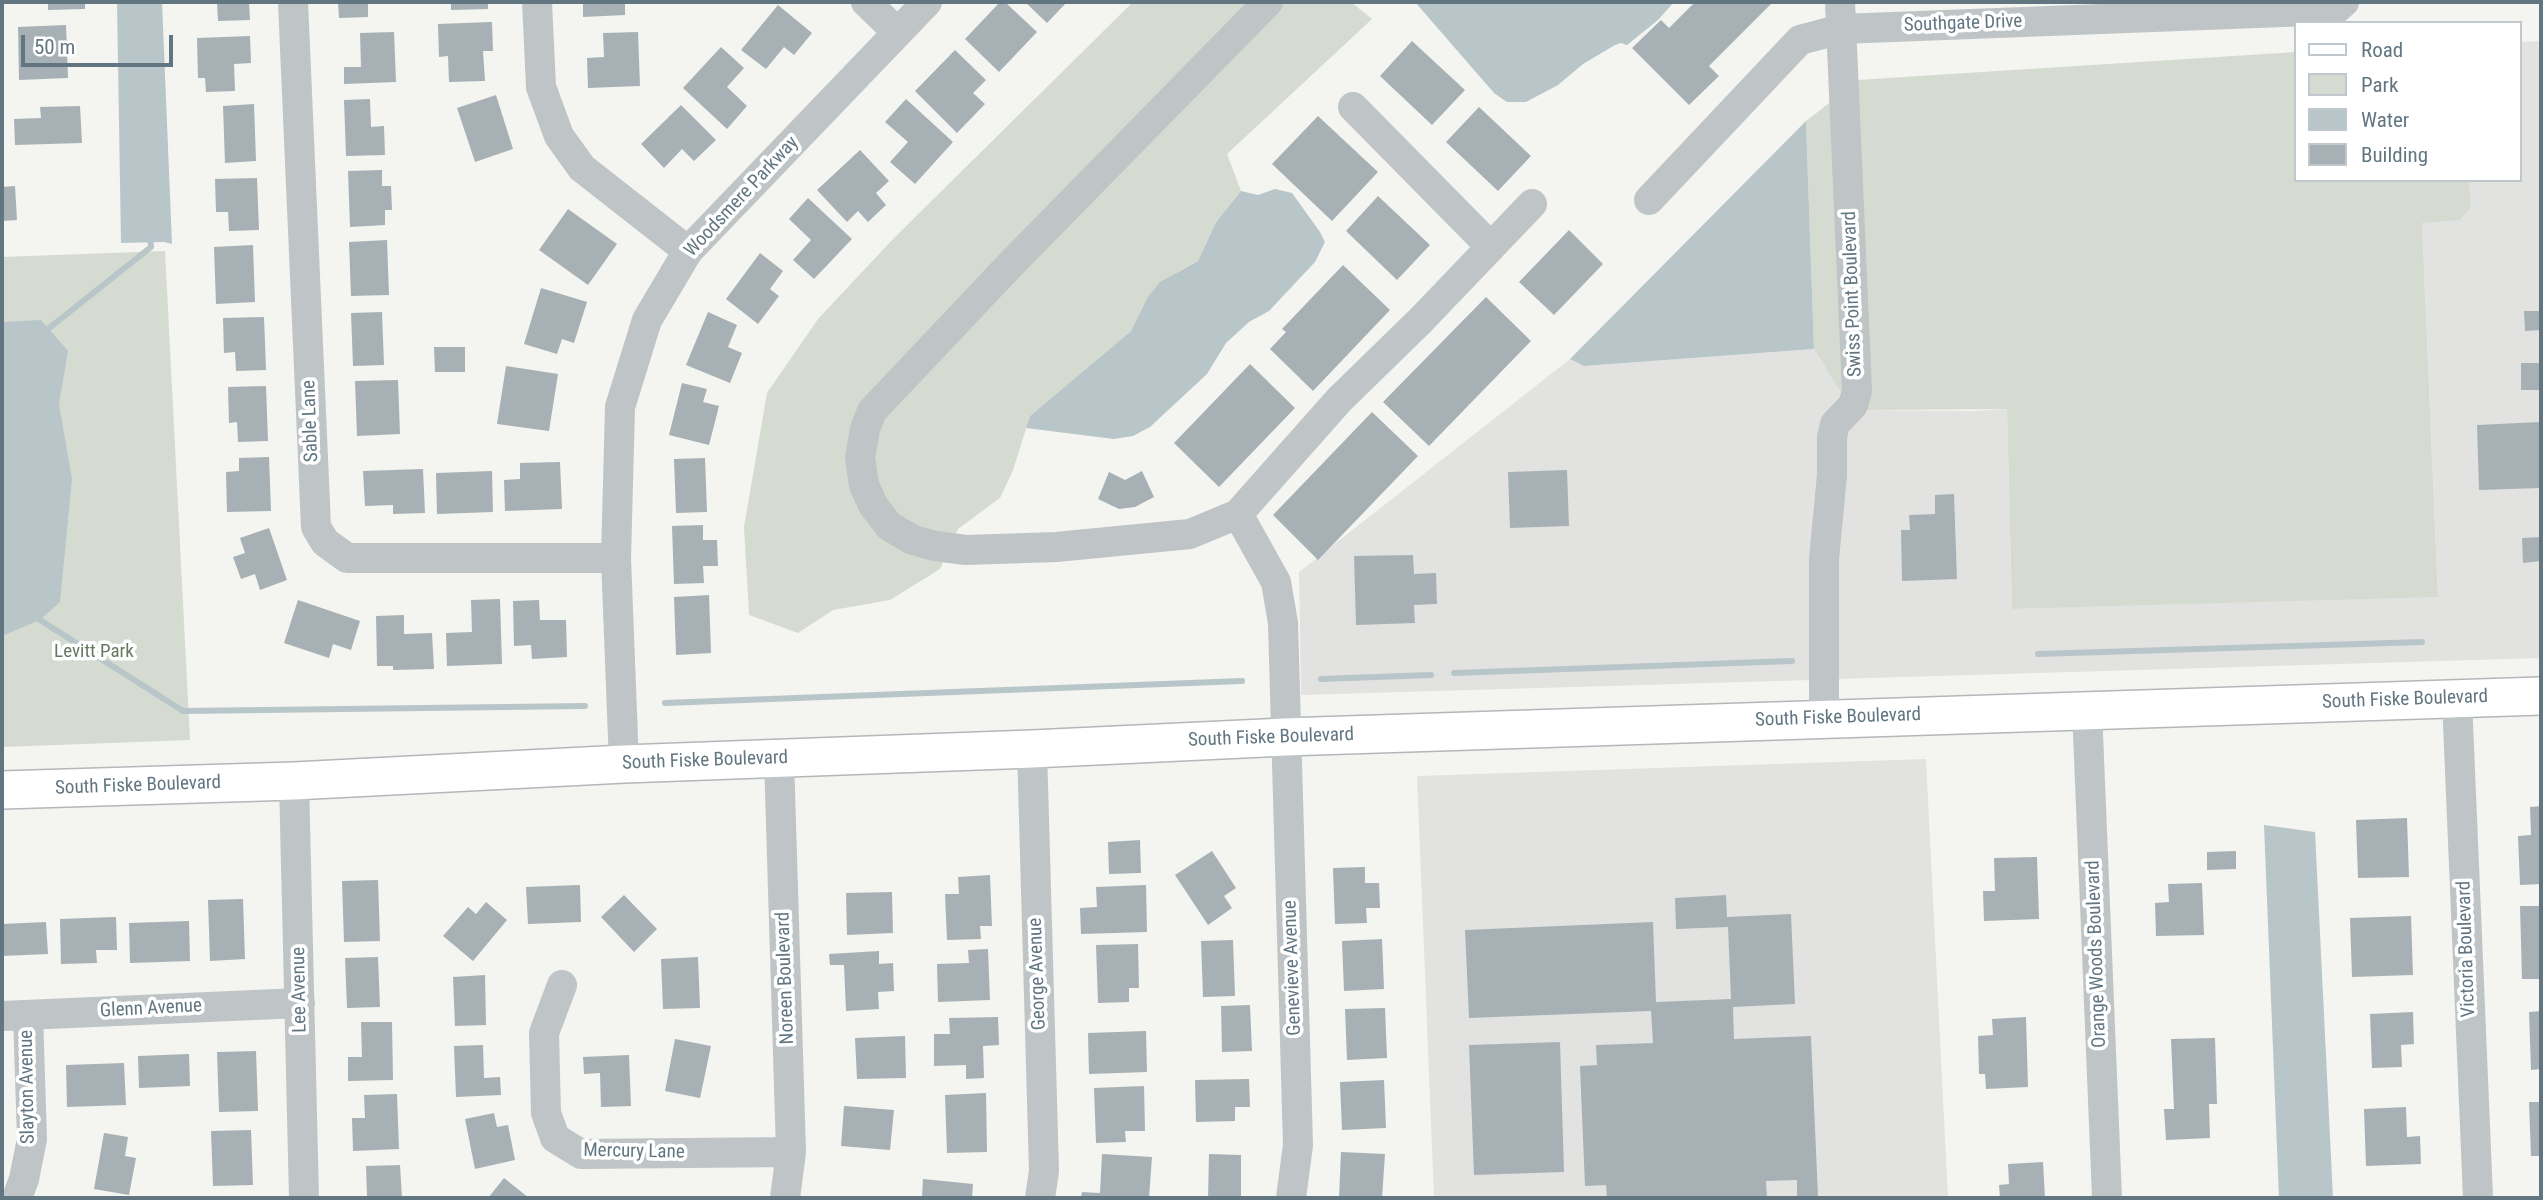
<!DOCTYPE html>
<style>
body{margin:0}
#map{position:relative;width:2543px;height:1200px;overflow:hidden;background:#f4f4f0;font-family:"Roboto Condensed",sans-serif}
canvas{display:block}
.frame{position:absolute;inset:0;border:4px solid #627682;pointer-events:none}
.legend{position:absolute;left:2294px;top:21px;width:228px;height:161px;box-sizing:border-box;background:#fff;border:2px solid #c0c8cd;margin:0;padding:9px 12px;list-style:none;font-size:21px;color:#627682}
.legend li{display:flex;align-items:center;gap:14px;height:35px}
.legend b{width:35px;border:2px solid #c0c8cd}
.scale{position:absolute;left:21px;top:35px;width:152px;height:32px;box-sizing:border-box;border:4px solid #627682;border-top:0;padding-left:9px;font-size:21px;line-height:24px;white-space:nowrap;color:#627682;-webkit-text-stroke:5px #fff;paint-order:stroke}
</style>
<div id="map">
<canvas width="2543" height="1200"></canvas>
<div class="frame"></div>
<ul class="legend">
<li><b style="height:9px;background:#fff"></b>Road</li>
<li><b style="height:19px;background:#d5dbd1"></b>Park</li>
<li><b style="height:19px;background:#b8c6ca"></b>Water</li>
<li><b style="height:19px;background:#a7b1b5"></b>Building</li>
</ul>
<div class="scale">50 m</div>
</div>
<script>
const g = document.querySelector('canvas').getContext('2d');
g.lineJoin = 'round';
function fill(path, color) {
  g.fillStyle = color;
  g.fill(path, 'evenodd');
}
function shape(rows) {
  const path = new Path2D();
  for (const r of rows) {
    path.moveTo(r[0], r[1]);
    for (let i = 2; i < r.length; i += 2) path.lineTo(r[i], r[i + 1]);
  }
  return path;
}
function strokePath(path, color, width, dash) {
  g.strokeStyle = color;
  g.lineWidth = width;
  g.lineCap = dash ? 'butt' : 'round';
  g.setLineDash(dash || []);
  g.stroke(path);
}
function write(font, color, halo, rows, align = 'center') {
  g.font = font + ' "Roboto Condensed",sans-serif';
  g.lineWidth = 7;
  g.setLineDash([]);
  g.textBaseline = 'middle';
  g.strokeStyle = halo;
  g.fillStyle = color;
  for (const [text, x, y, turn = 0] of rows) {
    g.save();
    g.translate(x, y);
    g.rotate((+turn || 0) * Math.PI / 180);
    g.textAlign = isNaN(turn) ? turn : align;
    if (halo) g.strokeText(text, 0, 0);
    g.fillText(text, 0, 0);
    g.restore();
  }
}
const built = shape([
 [2541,41,2541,658,1836,679,1836,559,1844,438,1863,410,1973,411,2007,409,2012,609,2438,596,2422,222,2471,208,2469,180,2520,180,2520,42],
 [1814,349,1843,396,1812,680,1301,695,1299,572,1570,359,1584,366],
 [1926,759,1948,1198,1434,1198,1417,776]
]);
const green = shape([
 [1133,2,1253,2,863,404,852,486,945,558,940,569,890,600,833,610,798,633,749,615,744,527,767,393,818,319,894,238],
 [1284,2,1351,2,1372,19,1227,154,1241,191,1216,222,1198,261,1179,271,1147,298,1131,331,1030,416,1013,470,1000,498,958,529,954,538,937,536,897,519,883,500,872,458,883,416,1021,270],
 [2296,52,2296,180,2469,180,2471,208,2459,220,2422,223,2438,597,2012,609,2007,409,1863,410,1857,80],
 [1833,100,1843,396,1814,349,1806,121],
 [165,251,190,740,2,747,2,257]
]);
const water = shape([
 [117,2,162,2,172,244,164,242,121,243],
 [1415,2,1674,2,1658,20,1627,45,1621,43,1615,45,1583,64,1558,85,1526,102,1507,102,1494,93],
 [1806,121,1814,349,1584,366,1570,359],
 [1275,189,1292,193,1320,232,1325,242,1315,262,1269,311,1249,322,1226,343,1207,374,1150,427,1133,436,1114,439,1026,428,1030,416,1131,331,1147,298,1160,282,1198,261,1216,222,1241,191,1258,195],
 [41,320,68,351,59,404,72,479,60,602,40,620,2,636,2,322],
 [2264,825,2315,832,2333,1198,2279,1198]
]);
const stream = shape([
 [48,329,151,247,150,236],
 [40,620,183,711,585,706],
 [2038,654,2422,642],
 [1454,673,1792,661],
 [1321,679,1431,675],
 [665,703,1242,681]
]);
const building = shape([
 [48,2,85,2,85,9,48,10],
 [212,2,249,2,250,20,218,21,217,4,212,4],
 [338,2,368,2,368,17,339,18],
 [451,2,488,2,488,9,451,10],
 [583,2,625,2,625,15,583,17],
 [1000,2,1005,2,1037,32,999,72,965,39],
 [1025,2,1067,2,1047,23],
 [1695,2,1773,2,1709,66,1719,76,1689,105,1632,48,1661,20,1669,28],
 [778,5,812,33,794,55,784,47,766,69,741,50],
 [492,22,493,51,483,51,485,81,449,82,448,56,439,57,438,24],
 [66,25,68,78,19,80,18,27],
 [394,32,396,82,344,84,344,67,361,67,360,33],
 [638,32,640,86,588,88,587,58,604,57,603,33],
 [250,36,251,63,234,64,235,91,206,92,205,78,198,78,197,38],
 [1412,41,1465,90,1432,125,1380,76],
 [721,47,744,68,727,87,747,106,727,129,683,88],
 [955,50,986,80,973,93,985,104,957,133,915,91],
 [496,95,513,149,475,162,457,108],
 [370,99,371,127,384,126,385,155,346,156,344,100],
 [906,99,953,142,915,184,890,162,908,142,885,122],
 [254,104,256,161,225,163,223,106],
 [681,105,716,140,694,161,682,149,664,168,641,144],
 [80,106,82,143,15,145,14,119,41,118,40,107],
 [1479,107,1531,156,1498,191,1446,142],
 [1318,116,1378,172,1332,221,1272,164],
 [860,150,889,181,876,193,886,205,868,222,858,211,847,222,817,190],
 [382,170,382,186,391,186,392,210,385,210,385,225,350,227,348,171],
 [257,178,259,230,229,231,228,212,216,212,215,179],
 [15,186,17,220,2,221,2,187],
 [1378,196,1430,245,1397,280,1346,231],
 [808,198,852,239,814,279,793,260,811,240,789,219],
 [568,209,617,244,588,285,539,250],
 [1569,230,1603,264,1554,315,1519,282],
 [387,240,389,295,351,296,349,242],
 [253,245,255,302,216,304,214,247],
 [760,253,783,271,770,289,779,296,758,324,726,299],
 [1343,265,1390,310,1313,391,1270,349,1286,332,1282,329],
 [541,288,587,302,574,343,562,339,557,354,524,344],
 [1486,297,1531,341,1429,446,1383,402],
 [2524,311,2541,311,2541,330,2525,331],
 [382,312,384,365,353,366,351,313],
 [708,312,737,325,728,347,742,353,730,383,686,365],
 [264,317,266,370,236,371,235,352,224,353,223,318],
 [434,347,465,347,465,372,435,372],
 [2521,363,2541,363,2541,390,2521,390],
 [1250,364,1295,408,1219,487,1174,443],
 [506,366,558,374,549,431,497,424],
 [398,380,400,434,357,436,355,381],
 [682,383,707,389,703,402,719,406,709,445,669,435],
 [266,386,268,441,238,442,237,422,229,423,228,387],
 [1372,412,1418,456,1318,560,1273,515],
 [2541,422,2541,488,2479,490,2477,425],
 [269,457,271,511,227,512,226,472,239,471,239,458],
 [705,458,707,512,676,513,674,459],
 [560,462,562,509,505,511,504,480,520,479,520,463],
 [423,469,425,513,393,514,393,505,365,506,363,471],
 [1567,470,1569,526,1510,528,1508,472],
 [492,471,493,512,437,514,436,473],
 [1142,471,1154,497,1135,507,1119,509,1098,499,1109,472,1125,480],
 [1954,494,1957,579,1902,581,1901,530,1910,530,1909,515,1935,514,1935,495],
 [703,525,703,540,717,540,718,566,703,566,704,583,674,584,672,526],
 [269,528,287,580,260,590,255,574,241,579,233,557,245,553,240,538],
 [2541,537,2541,561,2523,563,2522,538],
 [1413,555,1414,574,1436,573,1437,604,1414,605,1415,623,1356,625,1354,556],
 [709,595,711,653,676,655,674,597],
 [500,599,502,664,447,666,446,633,472,632,471,600],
 [298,600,360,621,351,650,333,644,329,658,284,643],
 [539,600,540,620,566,620,567,657,532,659,531,645,514,646,513,601],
 [404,615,404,634,432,633,434,669,393,670,393,666,377,666,376,616],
 [2541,806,2541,884,2520,885,2518,836,2531,835,2530,807],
 [2407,818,2409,877,2358,878,2356,820],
 [1140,840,1141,873,1109,874,1108,842],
 [1212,851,1236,888,1224,896,1232,908,1208,925,1175,875],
 [2236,851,2236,869,2207,870,2207,852],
 [2037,857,2039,919,1984,921,1983,891,1995,891,1994,858],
 [1365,867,1365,883,1379,883,1380,908,1366,908,1367,923,1335,924,1333,868],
 [990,875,992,926,980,926,981,939,947,940,945,894,959,894,958,877],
 [378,880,380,941,344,942,342,881],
 [2202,883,2204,935,2156,936,2155,903,2169,902,2168,884],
 [580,885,581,922,528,924,526,887],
 [1146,885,1147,932,1081,934,1080,908,1097,907,1096,887],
 [892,892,893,933,847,935,846,893],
 [624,895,657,929,634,952,601,917],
 [1726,895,1727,917,1791,914,1795,1004,1733,1007,1734,1039,1811,1036,1818,1197,1797,1197,1797,1180,1766,1181,1767,1198,1607,1198,1606,1185,1585,1186,1580,1066,1597,1065,1596,1045,1653,1043,1651,1011,1469,1018,1465,930,1653,922,1656,1002,1731,999,1728,927,1676,929,1675,898],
 [243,899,245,959,210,961,208,900],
 [486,902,507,920,473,961,443,936,468,907,476,914],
 [2520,906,2541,906,2541,979,2522,979],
 [2411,916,2413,975,2352,977,2350,918],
 [116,917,117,950,96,950,97,963,61,964,60,919],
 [189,921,190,961,130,963,129,923],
 [46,922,48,954,2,956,2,924],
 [1382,939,1384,989,1344,991,1342,941],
 [1233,940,1235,996,1203,997,1201,941],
 [1138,944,1139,988,1129,988,1129,1002,1098,1003,1096,945],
 [988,949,990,1000,938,1002,937,964,969,963,968,950],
 [879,951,879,964,893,963,894,991,878,992,879,1009,846,1011,844,965,830,965,829,954],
 [378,957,380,1007,347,1008,345,958],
 [698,957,700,1008,663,1009,661,959],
 [485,975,486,1025,455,1026,453,977],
 [1250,1005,1252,1051,1222,1052,1221,1006],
 [1385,1008,1387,1058,1347,1060,1345,1009],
 [2541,1011,2541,1069,2531,1070,2529,1012],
 [2413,1012,2414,1044,2401,1045,2402,1067,2372,1068,2370,1014],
 [998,1017,999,1045,983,1046,984,1078,966,1079,966,1065,934,1066,934,1034,950,1034,949,1018],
 [2026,1017,2028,1087,1986,1089,1985,1074,1979,1074,1978,1036,1993,1035,1992,1019],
 [361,1022,392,1022,393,1080,348,1081,348,1057,362,1057],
 [1146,1031,1147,1072,1089,1074,1088,1033],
 [905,1036,906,1078,857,1079,855,1038],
 [2215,1038,2217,1104,2209,1104,2210,1138,2166,1140,2164,1109,2174,1109,2171,1039],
 [675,1039,711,1046,700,1098,665,1091],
 [1560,1042,1564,1172,1474,1175,1469,1045],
 [483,1045,484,1078,500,1077,501,1095,456,1097,454,1046],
 [256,1051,258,1111,219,1112,217,1052],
 [189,1054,190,1086,139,1088,138,1056],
 [629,1055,631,1106,601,1107,600,1073,584,1074,583,1057],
 [124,1063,126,1105,67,1107,66,1065],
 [1249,1079,1250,1107,1235,1107,1235,1121,1196,1122,1195,1080],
 [1384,1080,1386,1128,1342,1130,1340,1082],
 [1144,1086,1145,1131,1125,1131,1126,1142,1096,1143,1094,1088],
 [986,1093,987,1152,947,1153,945,1095],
 [397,1094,399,1149,353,1151,352,1118,365,1118,364,1095],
 [2529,1102,2541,1102,2541,1156,2531,1156],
 [844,1106,894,1110,890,1150,841,1146],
 [2406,1107,2407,1137,2420,1136,2421,1164,2366,1166,2364,1109],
 [494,1113,497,1127,508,1125,515,1160,475,1169,465,1119],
 [251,1130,253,1185,213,1186,211,1131],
 [104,1133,128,1137,125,1156,136,1158,129,1195,94,1189],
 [1341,1152,1385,1154,1382,1198,1339,1198],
 [1102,1154,1152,1157,1149,1198,1081,1198,1082,1192,1100,1193],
 [1209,1154,1241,1155,1241,1198,1208,1198],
 [2043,1162,2045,1198,2000,1198,1999,1185,2009,1184,2008,1164],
 [400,1165,402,1198,354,1198,354,1196,367,1196,366,1166],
 [504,1178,529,1198,488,1198],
 [923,1179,973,1184,972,1198,922,1198]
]);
const minor = shape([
 [293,2,316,527,325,542,347,558,616,558],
 [537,2,541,87,559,136,582,168,688,251],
 [866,2,897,32],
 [1268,2,1012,263,872,411,865,429,860,458,864,485,873,505,889,526,913,540,935,546,966,550,1056,547,1190,534,1238,514,1339,400,1421,320,1532,204],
 [1353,107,1491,247],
 [1649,200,1800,40,1841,29,2335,10,2344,2],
 [1238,514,1276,582,1283,623,1298,1145,1291,1198],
 [2457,699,2478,1198],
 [2087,709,2107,1198],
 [1824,719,1824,559,1832,475,1832,437,1835,424,1853,405,1857,391,1840,2],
 [1032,749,1044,1171,1040,1198],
 [779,758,791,1152,785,1198],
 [624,764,616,558,620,407,647,320,688,251,927,2],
 [294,781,304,1198],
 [562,985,544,1033,546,1113,555,1138,581,1154,791,1152],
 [2,1016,300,1003],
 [17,1198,24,1179,32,1139,28,1015]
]);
const major = shape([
 [2,790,294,781,624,764,1032,749,1285,737,2541,696]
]);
const streetNames = [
 ["Southgate Drive",1963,24,-2],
 ["Woodsmere Parkway",742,197,-47],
 ["Swiss Point Boulevard",1853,294,-92],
 ["Sable Lane",311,421,-92],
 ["South Fiske Boulevard",2405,700,-2],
 ["South Fiske Boulevard",1838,718,-2],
 ["South Fiske Boulevard",1271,738,-2],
 ["South Fiske Boulevard",705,761,-2],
 ["South Fiske Boulevard",138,786,-2],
 ["Victoria Boulevard",2467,949,-92],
 ["Orange Woods Boulevard",2097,954,-92],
 ["Genevieve Avenue",1293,968,-92],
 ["George Avenue",1038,974,-92],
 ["Noreen Boulevard",786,978,-92],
 ["Lee Avenue",300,990,-91],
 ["Glenn Avenue",151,1009,-3],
 ["Slayton Avenue",28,1087,-91],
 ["Mercury Lane",634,1152,1]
];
const parkNames = [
 ["Levitt Park",94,652]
];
fill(built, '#e2e3e1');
fill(green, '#d5dbd1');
fill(water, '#b8c6ca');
strokePath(stream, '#b8c6ca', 6);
fill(building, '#a7b1b5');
strokePath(major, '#b2b7ba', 40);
strokePath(minor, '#bfc4c6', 30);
strokePath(major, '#fff', 37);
write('19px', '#627682', '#fff', streetNames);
write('19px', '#677961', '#fff', parkNames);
</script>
